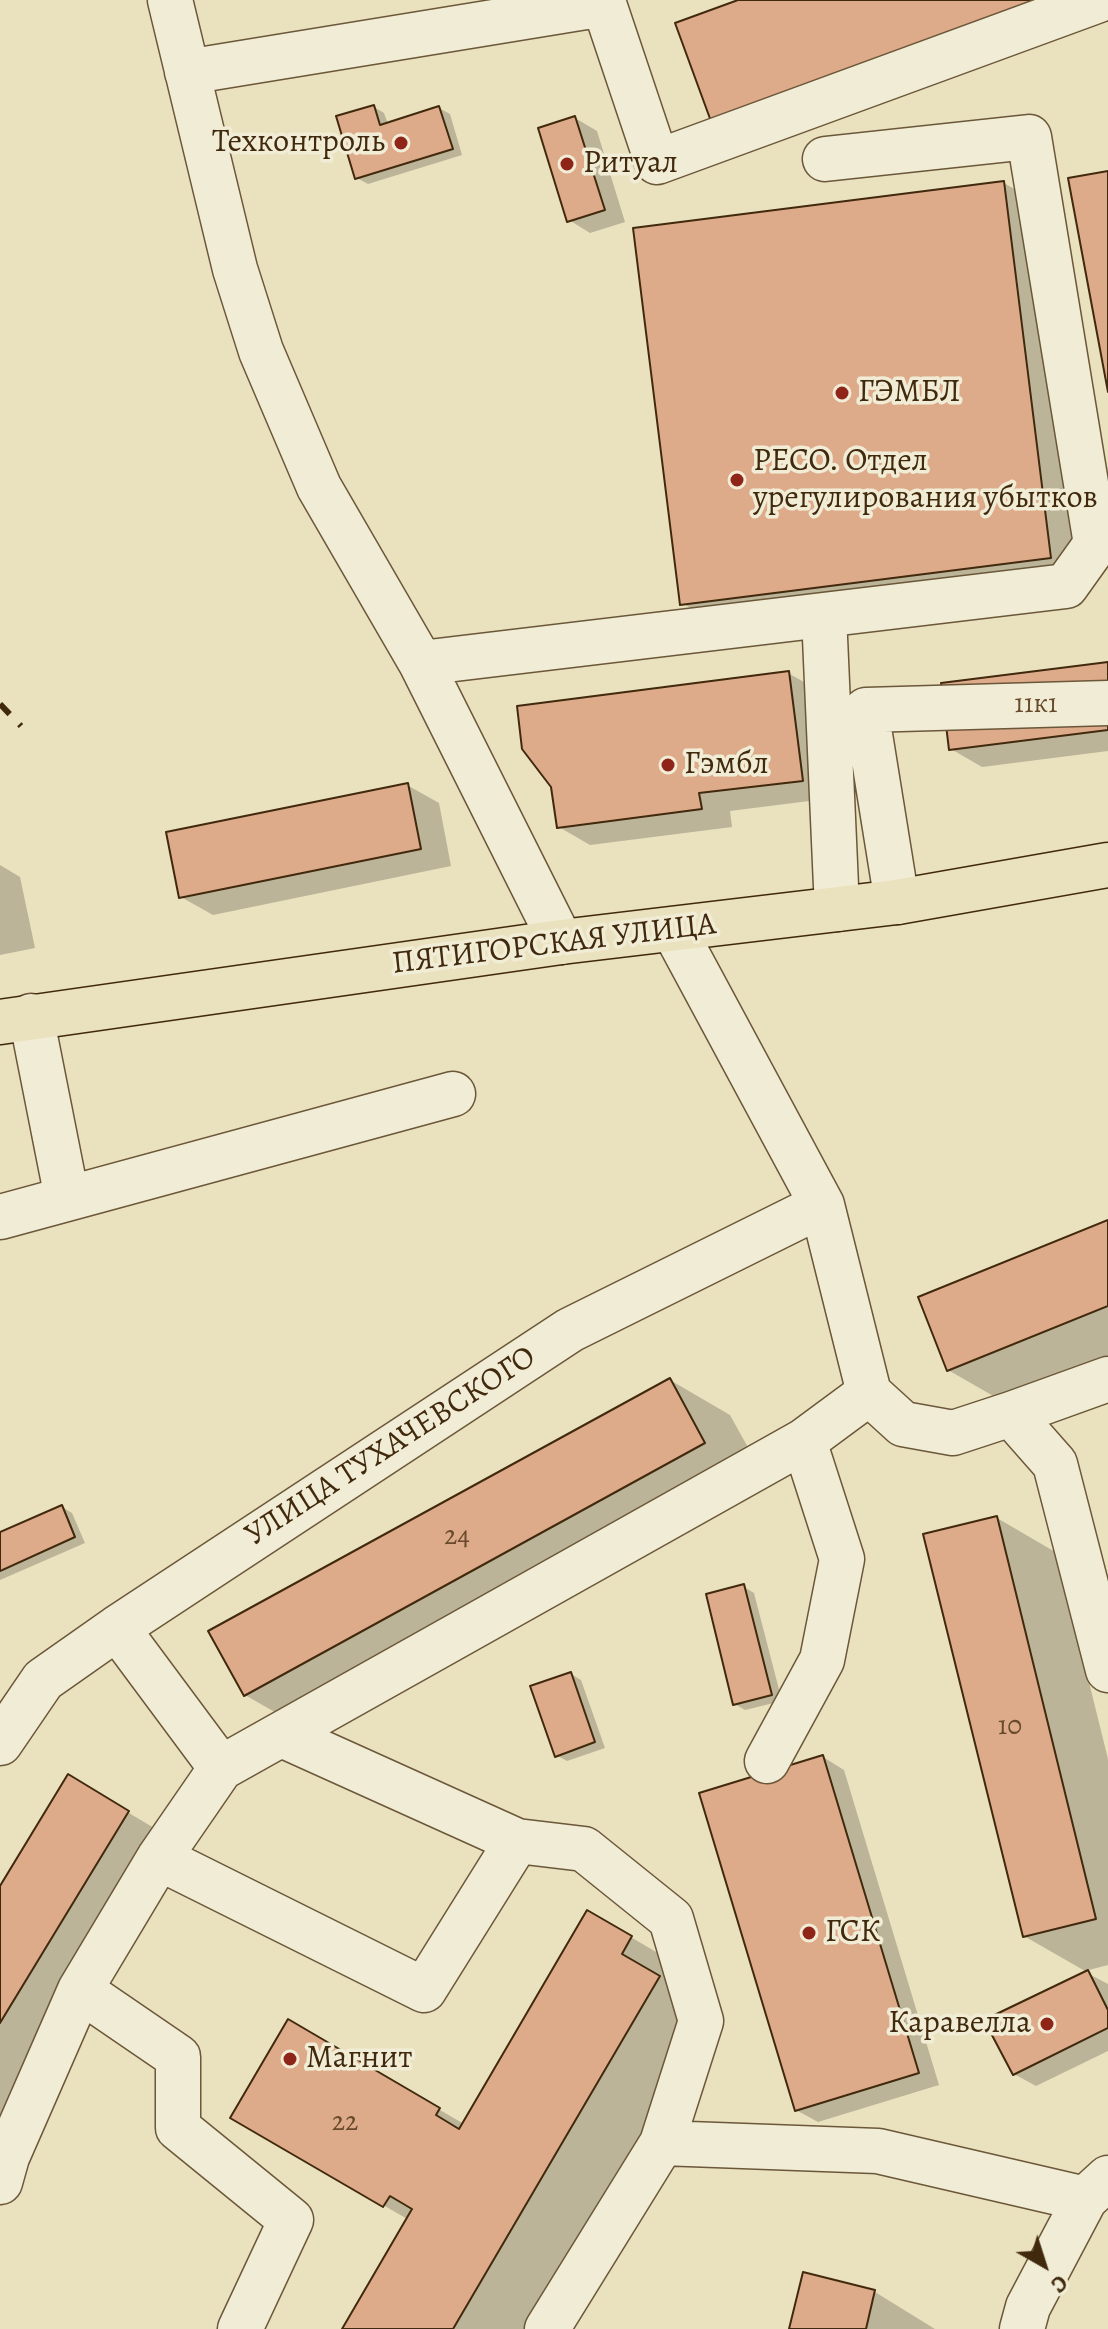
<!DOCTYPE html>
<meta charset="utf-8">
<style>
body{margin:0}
#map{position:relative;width:1108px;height:2329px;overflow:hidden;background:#eae1be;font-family:Alegreya,serif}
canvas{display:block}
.north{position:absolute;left:1004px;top:2225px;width:80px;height:80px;-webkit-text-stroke:6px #f1ecd5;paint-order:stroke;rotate:141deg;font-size:22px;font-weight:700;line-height:32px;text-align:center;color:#41290d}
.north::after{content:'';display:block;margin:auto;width:28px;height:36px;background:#41290d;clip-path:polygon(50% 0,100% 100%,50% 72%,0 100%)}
</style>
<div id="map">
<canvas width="1108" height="2329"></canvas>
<div class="north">С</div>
</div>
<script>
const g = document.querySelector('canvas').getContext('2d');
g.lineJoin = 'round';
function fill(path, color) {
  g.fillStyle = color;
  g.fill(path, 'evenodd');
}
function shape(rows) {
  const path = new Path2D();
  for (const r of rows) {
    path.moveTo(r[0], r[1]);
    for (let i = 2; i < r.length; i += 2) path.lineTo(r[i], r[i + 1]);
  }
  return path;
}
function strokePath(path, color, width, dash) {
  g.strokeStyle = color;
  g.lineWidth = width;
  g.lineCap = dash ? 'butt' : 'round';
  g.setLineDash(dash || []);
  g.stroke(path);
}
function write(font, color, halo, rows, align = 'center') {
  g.font = font + ' Alegreya,serif';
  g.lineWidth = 7;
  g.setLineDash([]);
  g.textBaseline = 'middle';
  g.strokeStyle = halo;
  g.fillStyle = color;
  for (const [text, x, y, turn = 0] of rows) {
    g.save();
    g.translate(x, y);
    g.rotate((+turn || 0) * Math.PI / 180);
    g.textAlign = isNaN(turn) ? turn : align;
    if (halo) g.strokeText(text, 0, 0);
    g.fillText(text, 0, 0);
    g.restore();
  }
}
const shadow = shape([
 [374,107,384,113,388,124,439,108,450,114,462,155,368,184,357,178],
 [575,118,597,131,625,222,590,233,569,220],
 [1004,183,1043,206,1090,580,722,626,682,603],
 [1108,664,1108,751,982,767,951,749],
 [788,673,820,691,833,798,730,811,732,827,590,845,559,827],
 [407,785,439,803,451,866,213,915,181,897],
 [0,865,20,877,35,948,0,955],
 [1108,1223,1108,1365,1009,1405,948,1370],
 [670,1380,730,1415,765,1478,306,1730,245,1695],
 [62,1507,72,1513,85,1543,0,1580,0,1534],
 [997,1518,1057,1553,1108,1759,1108,1965,1085,1971,1024,1936],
 [744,1587,754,1593,782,1701,745,1710,735,1704],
 [571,1674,581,1680,605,1748,567,1761,556,1755],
 [823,1757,844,1770,939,2085,818,2122,796,2110],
 [68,1777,188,1848,0,2126,0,1890],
 [588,1912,692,1973,719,2013,534,2329,345,2329,409,2220,233,2118,289,2022,464,2124],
 [1087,1973,1108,1984,1108,2051,1036,2086,1014,2074],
 [875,2292,935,2329,791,2329]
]);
const building = shape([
 [738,0,1043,0,712,124,675,23,738,0],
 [374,105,380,125,439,106,453,149,355,179,336,116,374,105],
 [575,116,605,210,567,222,538,128,575,116],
 [1108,171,1108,392,1068,178,1108,171],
 [1004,181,1051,558,680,605,633,228,1004,181],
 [1108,662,1108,730,949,750,941,683,1108,662],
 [789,671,803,781,699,793,702,809,557,828,551,787,522,749,517,706,789,671],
 [408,783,421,849,179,898,166,832,408,783],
 [1108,1220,1108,1306,947,1371,918,1297,1108,1220],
 [670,1378,705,1443,244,1696,208,1631,670,1378],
 [62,1505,75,1537,0,1571,0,1532,62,1505],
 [997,1516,1096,1919,1023,1937,923,1534,997,1516],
 [744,1584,772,1695,733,1705,706,1594,744,1584],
 [571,1672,595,1742,555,1757,530,1686,571,1672],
 [823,1755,919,2073,795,2111,699,1793,823,1755],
 [68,1774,129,1811,0,2023,0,1886,68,1774],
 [587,1910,632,1936,622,1954,660,1976,453,2329,342,2329,412,2209,390,2196,383,2207,230,2118,288,2019,440,2108,436,2115,459,2129,587,1910],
 [1088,1970,1108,2010,1108,2028,1013,2075,984,2020,1088,1970],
 [803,2272,875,2290,866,2329,789,2329,803,2272]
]);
const minor = shape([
 [170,0,235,269,261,351,319,487,421,663,561,942],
 [187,72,604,4,657,162,1099,0],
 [824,615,837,909],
 [421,663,1066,586,1096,544,1029,137,825,159],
 [897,902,866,710,1108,703],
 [674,930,822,1205,869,1393,903,1424,953,1433,1011,1414,1055,1464,1108,1670],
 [31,1016,67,1198],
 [0,1217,453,1094],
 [1011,1414,1108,1379],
 [117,1628,221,1768],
 [282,1735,517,1841],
 [0,1743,43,1680,117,1628,570,1330,822,1205],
 [767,1761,822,1660,842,1559,804,1441],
 [159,1858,424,1990,517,1841,584,1849,671,1919,701,2021,662,2143,547,2329],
 [80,1990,178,2057,178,2128,291,2220,240,2329],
 [662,2143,878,2151,1085,2199],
 [0,2182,7,2157,80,1990,159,1858,221,1768,804,1441,869,1393],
 [1022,2329,1028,2307,1085,2199,1108,2178]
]);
const major = shape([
 [0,1022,561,942,897,902,1108,865]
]);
const rail = shape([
 [0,704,21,726]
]);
const markers = [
 [401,143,8,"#8f2418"],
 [567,164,8,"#8f2418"],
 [842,393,8,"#8f2418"],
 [737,480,8,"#8f2418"],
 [668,765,8,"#8f2418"],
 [809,1933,8,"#8f2418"],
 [1047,2024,8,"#8f2418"],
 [290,2059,8,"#8f2418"]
];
const numberNames = [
 ["11к1",1036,705],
 ["24",457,1537],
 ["10",1010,1727],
 ["22",345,2123]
];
const poiNames = [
 ["Техконтроль",385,143,"right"],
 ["Ритуал",583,164],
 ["ГЭМБЛ",858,393],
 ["РЕСО. Отдел",753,462],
 ["урегулирования убытков",753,499],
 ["Гэмбл",684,765],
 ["ГСК",825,1933],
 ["Каравелла",1031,2024,"right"],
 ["Магнит",306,2059]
];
const streetNames = [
 ["ПЯТИГОРСКАЯ УЛИЦА",554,945,-7],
 ["УЛИЦА ТУХАЧЕВСКОГО",391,1447,-33]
];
fill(shadow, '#0003');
fill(building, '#deab8a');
strokePath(building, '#41290d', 2);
strokePath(minor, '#6b5739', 47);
strokePath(major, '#41290d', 47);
strokePath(minor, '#f1ecd5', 44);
strokePath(major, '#eae1be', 44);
strokePath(rail, '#41290d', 6, [14, 14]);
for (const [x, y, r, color] of markers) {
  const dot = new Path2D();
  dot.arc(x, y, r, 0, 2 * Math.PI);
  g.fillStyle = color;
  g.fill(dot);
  strokePath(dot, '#f1ecd5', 3);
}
write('28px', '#684a2c', null, numberNames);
write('32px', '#41290d', '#f1ecd5', poiNames, 'left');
write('32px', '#41290d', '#f1ecd5', streetNames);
</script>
